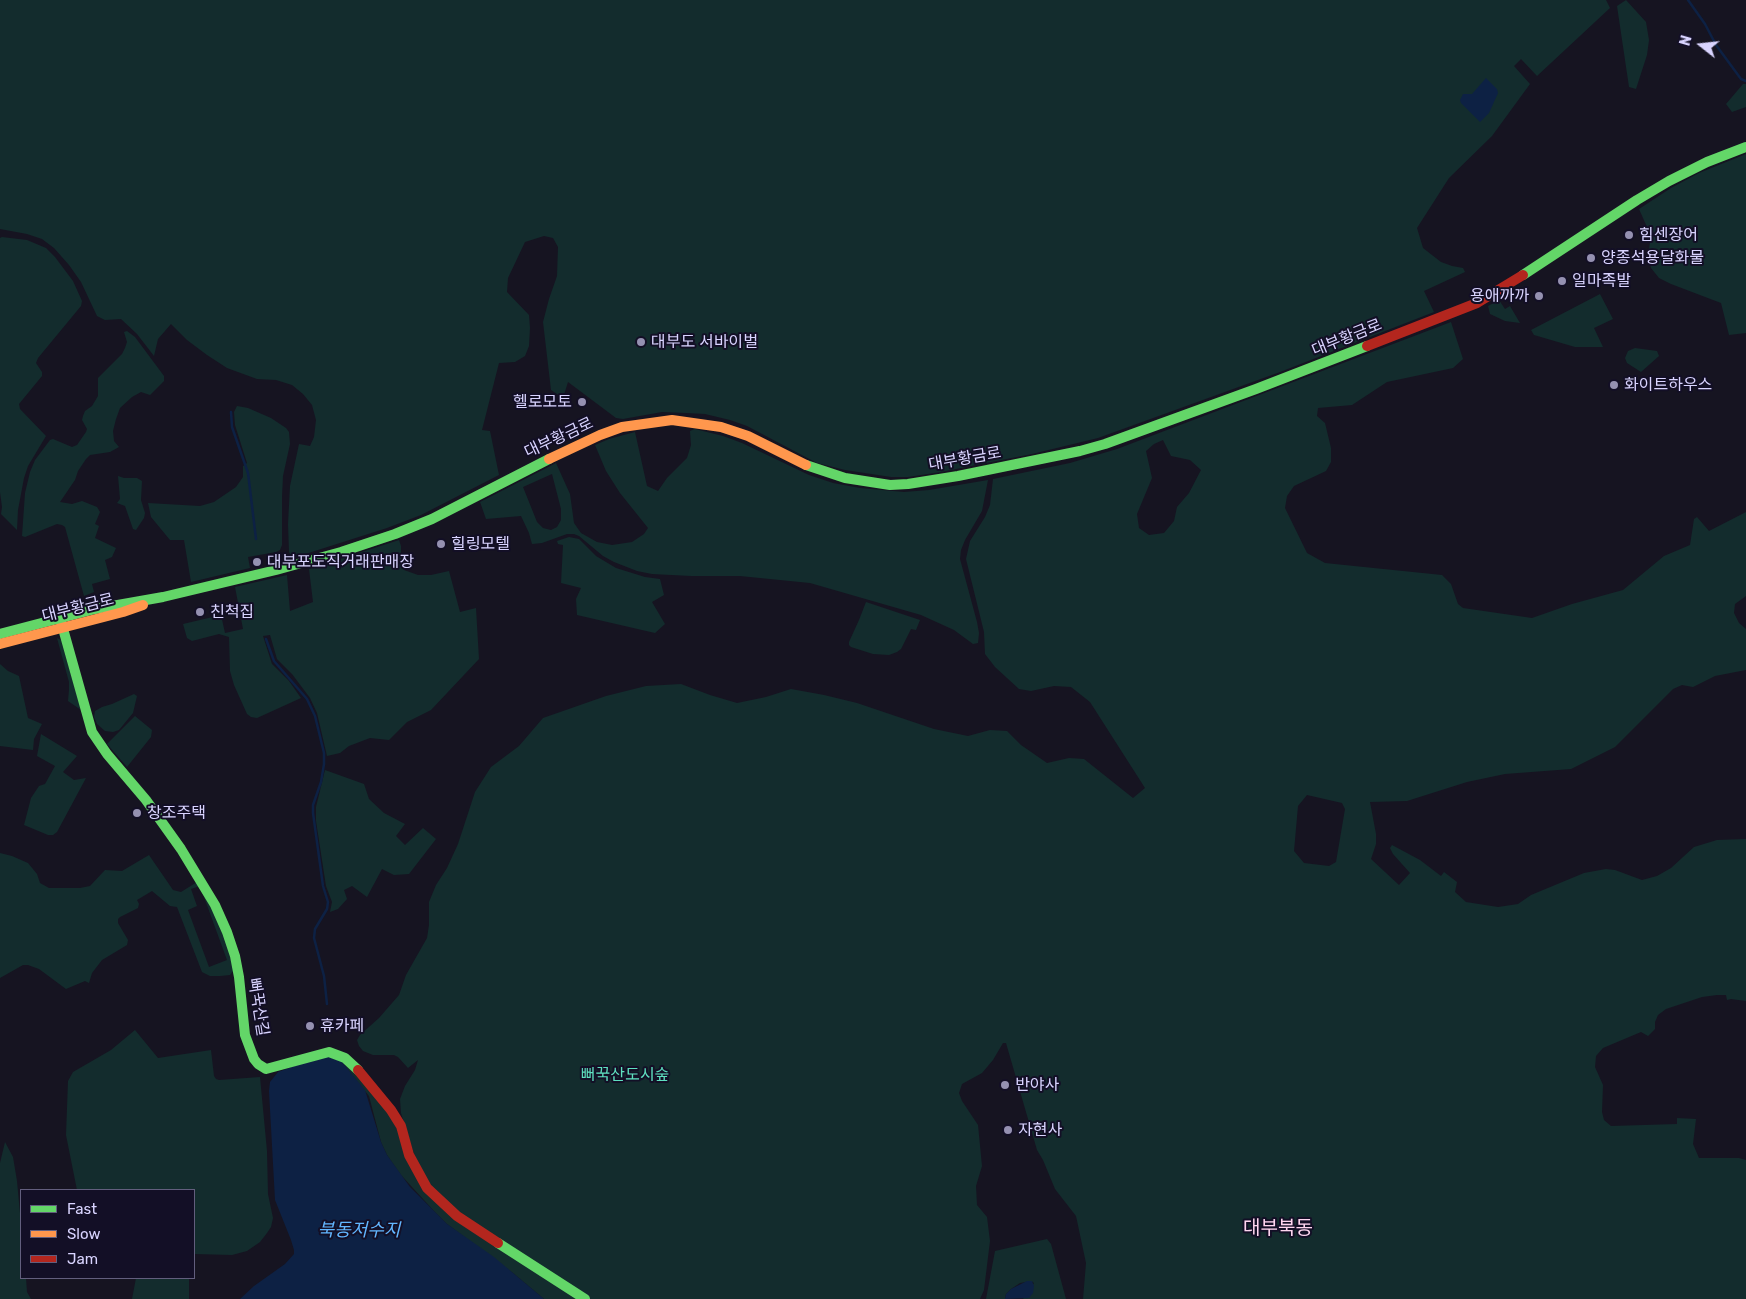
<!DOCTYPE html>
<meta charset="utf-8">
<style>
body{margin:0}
#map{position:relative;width:1746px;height:1299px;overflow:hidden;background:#161421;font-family:Rubik,sans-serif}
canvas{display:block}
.legend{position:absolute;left:20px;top:1189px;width:175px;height:90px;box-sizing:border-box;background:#130f26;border:1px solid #625e7d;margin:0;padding:6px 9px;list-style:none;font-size:15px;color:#d9d4ff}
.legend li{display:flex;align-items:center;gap:10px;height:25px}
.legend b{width:25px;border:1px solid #625e7d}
.north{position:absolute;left:1676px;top:20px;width:50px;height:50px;-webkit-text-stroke:4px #130f26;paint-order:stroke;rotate:286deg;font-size:14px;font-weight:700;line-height:20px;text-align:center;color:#d9d4ff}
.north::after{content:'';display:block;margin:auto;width:18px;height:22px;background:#d9d4ff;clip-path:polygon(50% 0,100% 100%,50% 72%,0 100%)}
</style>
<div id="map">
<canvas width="1746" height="1299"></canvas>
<ul class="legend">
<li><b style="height:6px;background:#63d668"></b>Fast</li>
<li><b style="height:6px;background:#ff974d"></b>Slow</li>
<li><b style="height:6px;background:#b3261e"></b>Jam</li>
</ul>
<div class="north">N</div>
</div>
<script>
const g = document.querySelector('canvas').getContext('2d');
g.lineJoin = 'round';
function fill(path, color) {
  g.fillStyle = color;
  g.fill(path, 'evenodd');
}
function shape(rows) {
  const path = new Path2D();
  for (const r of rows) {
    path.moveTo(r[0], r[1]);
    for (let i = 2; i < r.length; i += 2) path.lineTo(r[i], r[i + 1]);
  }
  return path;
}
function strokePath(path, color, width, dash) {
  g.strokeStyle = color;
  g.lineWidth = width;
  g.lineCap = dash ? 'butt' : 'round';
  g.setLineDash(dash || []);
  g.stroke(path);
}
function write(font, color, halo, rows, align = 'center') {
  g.font = font + ' Rubik,"Noto Sans KR",sans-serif';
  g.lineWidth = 4;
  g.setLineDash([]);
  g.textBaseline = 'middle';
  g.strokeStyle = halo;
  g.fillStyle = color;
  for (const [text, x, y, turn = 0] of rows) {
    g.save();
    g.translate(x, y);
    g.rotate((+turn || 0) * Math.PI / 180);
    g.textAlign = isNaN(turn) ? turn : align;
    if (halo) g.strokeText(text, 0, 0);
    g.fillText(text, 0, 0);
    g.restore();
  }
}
const green = shape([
 [0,0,1606,0,1610,8,1537,76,1521,59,1514,66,1530,84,1492,136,1449,178,1417,228,1423,248,1441,262,1452,266,1463,268,1465,272,1424,291,1434,312,1280,372,1098,438,1032,454,941,472,908,477,891,477,845,470,817,463,747,426,730,420,705,414,686,413,662,412,623,419,616,418,568,382,563,398,551,390,543,322,549,299,557,276,558,247,553,238,544,236,525,242,508,278,507,292,529,315,530,328,529,346,525,356,515,362,499,363,482,430,490,431,499,475,421,515,387,528,296,557,292,557,289,552,288,524,290,486,299,444,310,446,314,437,316,420,312,405,303,394,292,385,276,380,257,379,227,368,207,355,187,340,171,324,158,339,154,356,137,334,121,319,105,320,97,316,81,282,69,265,54,248,42,239,27,234,0,229],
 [1626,0,1646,22,1649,40,1647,55,1636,89,1629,87,1617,6],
 [1743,84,1746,84,1746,107,1732,112,1726,104],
 [1746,154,1746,333,1729,335,1721,303,1671,284,1659,278,1651,268,1648,255,1651,236,1639,209,1671,188,1699,173],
 [2,237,27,240,46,248,55,257,73,281,82,301,81,306,38,358,36,363,42,372,42,376,19,404,20,409,46,436,28,466,24,478,18,510,17,530,1,514,2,507,0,492,0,238],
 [1600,294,1613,319,1594,328,1603,347,1575,347,1534,335,1531,330],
 [1499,300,1505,309,1510,306,1520,323,1505,321,1490,314,1488,306],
 [1451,322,1463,359,1453,368,1387,382,1352,405,1318,408,1317,416,1325,423,1331,448,1331,462,1326,471,1294,486,1287,496,1285,508,1307,553,1325,563,1442,575,1451,584,1458,604,1463,608,1532,618,1572,604,1623,590,1664,556,1690,545,1694,519,1697,517,1709,531,1746,512,1746,596,1735,604,1734,613,1739,623,1746,629,1746,670,1715,676,1693,687,1682,685,1673,689,1615,747,1571,769,1505,774,1467,782,1407,801,1370,802,1376,834,1376,844,1371,859,1399,885,1410,873,1393,854,1390,848,1392,845,1420,860,1441,876,1444,872,1457,882,1455,892,1466,902,1498,907,1518,904,1531,895,1584,873,1606,869,1615,870,1642,880,1657,876,1671,868,1694,847,1717,840,1746,839,1746,1001,1731,999,1727,1000,1726,995,1717,995,1702,997,1666,1009,1658,1015,1655,1022,1655,1029,1648,1036,1641,1032,1603,1048,1596,1056,1595,1067,1603,1085,1602,1112,1604,1120,1611,1126,1677,1124,1677,1118,1696,1119,1693,1144,1699,1158,1739,1158,1746,1160,1746,1299,1083,1299,1086,1263,1076,1216,1055,1189,1043,1160,1037,1150,1006,1043,1003,1043,993,1060,982,1073,962,1084,959,1093,962,1101,978,1125,982,1166,976,1186,977,1205,987,1217,990,1241,984,1290,980,1299,589,1299,457,1212,429,1186,419,1170,401,1113,400,1099,405,1086,415,1070,418,1060,408,1068,398,1057,394,1055,373,1055,363,1051,359,1046,357,1040,360,1035,379,1018,399,995,406,975,427,938,429,925,429,902,436,885,447,868,458,844,475,792,491,767,519,746,543,718,606,696,646,686,681,684,710,695,737,703,766,697,791,689,824,695,857,703,934,729,968,736,990,730,1007,731,1021,745,1047,763,1069,758,1084,759,1133,798,1145,788,1090,702,1071,687,1054,686,1031,691,1019,689,995,667,985,654,984,632,966,559,970,541,985,517,990,505,993,479,1070,463,1117,449],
 [1163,440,1171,456,1190,460,1201,470,1189,493,1177,507,1174,521,1164,533,1149,535,1139,528,1137,514,1152,478,1146,451,1154,444],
 [1307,795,1342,803,1345,809,1336,862,1329,866,1304,863,1294,851,1298,806],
 [127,331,135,337,164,376,164,381,150,395,141,392,132,397,120,408,116,419,113,431,114,441,119,447,110,452,90,455,86,459,78,471,75,480,60,502,72,504,82,501,97,507,100,512,95,524,99,526,95,538,116,548,112,557,105,560,110,579,92,584,94,592,84,596,65,527,62,525,57,524,25,537,22,536,25,493,30,472,35,460,50,440,53,439,72,447,77,445,86,432,87,429,82,420,83,416,85,411,92,406,98,396,98,378,122,354,125,348,127,342,124,332],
 [1635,348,1657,351,1659,356,1641,372,1627,363,1625,358,1628,351],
 [237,406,248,408,271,418,286,428,289,432,290,444,283,476,282,497,282,545,280,550,276,552,248,557,250,568,191,582,184,540,170,540,151,517,148,503,200,506,214,502,236,487,243,477,243,466,247,463,235,425,234,412],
 [695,429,723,436,742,443,809,475,833,483,860,488,904,492,929,490,988,480,982,511,965,540,961,550,960,559,977,622,979,633,978,643,973,644,954,630,921,615,810,583,740,576,691,576,652,574,637,571,614,562,603,556,579,536,574,534,567,534,542,543,532,544,529,533,521,516,486,519,480,502,556,463,570,494,574,523,581,533,597,542,612,545,632,542,644,534,648,528,620,493,606,471,595,445,609,439,635,432,647,486,658,491,667,478,687,458,691,445,690,431],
 [552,474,561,509,561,520,557,527,551,530,543,528,537,522,523,487],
 [118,476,124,478,137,478,142,481,141,500,145,513,144,518,136,530,133,529,125,506,117,503,120,499],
 [569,537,579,539,596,556,616,568,645,577,660,579,664,595,652,602,665,624,655,633,577,615,576,599,581,588,561,583,563,545,558,544,557,541],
 [399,540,401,546,401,565,404,570,418,575,431,575,449,571,460,612,476,608,479,659,431,710,407,722,389,740,370,738,349,746,340,753,327,756,317,713,310,698,292,674,277,659,270,635,263,636,272,664,289,681,301,698,257,718,251,717,247,714,234,685,230,671,229,637,219,634,192,641,187,638,183,624,221,615,225,633,243,629,235,587,287,575,290,611,313,602,309,569],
 [866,602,920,620,916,630,911,629,901,649,897,652,889,655,873,654,851,647,849,645,849,642,859,620],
 [57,638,61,640,81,710,68,701,69,690,69,682],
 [0,664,8,671,19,676,28,718,42,724,34,739,33,750,0,746],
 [134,694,137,696,133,713,119,730,113,732,105,731,97,724,94,717,95,711,102,707,112,704],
 [135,716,152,730,151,737,127,767,107,744],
 [41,734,77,756,63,772,74,780,86,778,57,832,53,835,48,835,24,825,31,798,39,786,45,784,55,766,37,756],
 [325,770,364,784,369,799,384,813,405,824,396,836,405,845,423,828,436,839,409,874,394,875,382,869,367,897,352,886,344,890,347,899,338,909,330,912,332,902,326,886,316,821,316,807],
 [0,853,12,856,28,863,37,874,40,883,49,888,80,888,90,886,105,870,122,871,149,855,173,890,181,892,197,882,222,928,233,967,233,971,230,975,220,976,210,976,202,972,177,907,170,906,152,891,137,900,139,904,138,908,120,917,118,919,118,923,128,940,127,945,102,960,92,973,89,983,85,981,66,989,39,969,28,965,23,965,0,978],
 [200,886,227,960,209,967,188,910,197,906,191,889],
 [135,1030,158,1058,211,1050,214,1076,216,1079,219,1080,260,1077,267,1151,268,1194,273,1218,271,1227,267,1233,260,1242,247,1251,232,1255,194,1254,194,1190,77,1190,66,1135,68,1081,73,1072,111,1050],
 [341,1061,345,1062,392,1116,424,1188,579,1299,544,1299,513,1273,447,1224,434,1211,401,1175,387,1155,381,1142,369,1096],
 [5,1142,13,1157,17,1181,21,1224,21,1278,26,1278,27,1292,31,1299,0,1299,0,1163],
 [1047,1239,1051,1244,1066,1299,1023,1299,1034,1283,1031,1281,1020,1283,1011,1289,1006,1294,1005,1299,986,1299,995,1251],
 [136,1278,189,1278,189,1299,132,1299]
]);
const water = shape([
 [1486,78,1497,89,1498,93,1489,113,1480,122,1461,103,1460,100,1463,94,1472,94],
 [326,1056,341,1061,365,1090,381,1142,387,1155,410,1187,447,1224,494,1257,544,1299,240,1299,254,1286,285,1264,294,1254,294,1250,291,1240,275,1200,269,1091,270,1082,278,1072,316,1058],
 [1027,1281,1032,1281,1034,1286,1033,1293,1029,1298,1005,1299,1006,1294,1011,1289]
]);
const stream = shape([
 [1688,0,1705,24,1716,45,1741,79,1746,81],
 [231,412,232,427,248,473,256,539],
 [266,639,274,661,307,699,315,716,324,753,324,764,321,782,313,805,313,813,323,886,328,902,327,909,315,929,314,938,324,976,327,1004]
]);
const fast = shape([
 [1523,275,1637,200,1669,181,1707,162,1746,147],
 [806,465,845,478,890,485,908,484,958,476,1080,451,1105,444,1256,389,1367,346],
 [60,618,92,732,107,754,146,800,181,849,215,905,227,932,235,956,239,977,245,1035,254,1059,258,1064,266,1069,329,1052,345,1058,358,1070],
 [0,634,95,609,163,597,276,570,341,552,395,534,432,519,549,459],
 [498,1243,585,1299]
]);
const slow = shape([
 [549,459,600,435,622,427,672,420,721,427,748,436,806,465],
 [0,644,123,612,143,605]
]);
const jam = shape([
 [1367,346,1477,303,1523,275],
 [358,1070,391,1110,401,1126,409,1155,427,1188,457,1216,498,1243]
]);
const markers = [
 [1629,235,5,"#9591b1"],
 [1591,258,5,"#9591b1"],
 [1562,281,5,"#9591b1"],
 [1539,296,5,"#9591b1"],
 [641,342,5,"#9591b1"],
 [1614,385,5,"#9591b1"],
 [582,402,5,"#9591b1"],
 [441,544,5,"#9591b1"],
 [257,562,5,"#9591b1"],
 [200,612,5,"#9591b1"],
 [137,813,5,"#9591b1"],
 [310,1026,5,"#9591b1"],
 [1005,1085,5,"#9591b1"],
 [1008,1130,5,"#9591b1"]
];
const poiNames = [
 ["힘센장어",1639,235],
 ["양종석용달화물",1601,258],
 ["일마족발",1572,281],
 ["용애까까",1529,296,"right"],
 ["대부도 서바이벌",651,342],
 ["화이트하우스",1624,385],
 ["헬로모토",572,402,"right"],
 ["힐링모텔",451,544],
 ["대부포도직거래판매장",267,562],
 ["친척집",210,612],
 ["창조주택",147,813],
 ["휴카페",320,1026],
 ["반야사",1015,1085],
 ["자현사",1018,1130]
];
const streetNames = [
 ["대부황금로",1347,338,-22],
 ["대부황금로",559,438,-25],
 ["대부황금로",965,459,-10],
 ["대부황금로",78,608,-14],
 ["뻐꾹산길",258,1007,81]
];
const parkNames = [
 ["뻐꾹산도시숲",625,1075]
];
const waterNames = [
 ["북동저수지",359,1231]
];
const quarterNames = [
 ["대부북동",1278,1229]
];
fill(green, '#132c2d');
fill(water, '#0d2144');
strokePath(stream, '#0d2144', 2.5);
strokePath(fast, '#63d668', 10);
strokePath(slow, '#ff974d', 10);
strokePath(jam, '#b3261e', 10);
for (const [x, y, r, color] of markers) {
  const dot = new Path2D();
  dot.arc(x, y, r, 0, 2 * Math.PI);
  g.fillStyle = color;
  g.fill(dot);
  strokePath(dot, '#130f26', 2);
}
write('16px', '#d9d4ff', '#130f26', poiNames, 'left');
write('16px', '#d9d4ff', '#130f26', streetNames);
write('16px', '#5fe0c0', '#130f26', parkNames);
write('italic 18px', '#62b6ff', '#130f26', waterNames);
write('19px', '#ffd6f0', '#130f26', quarterNames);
</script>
